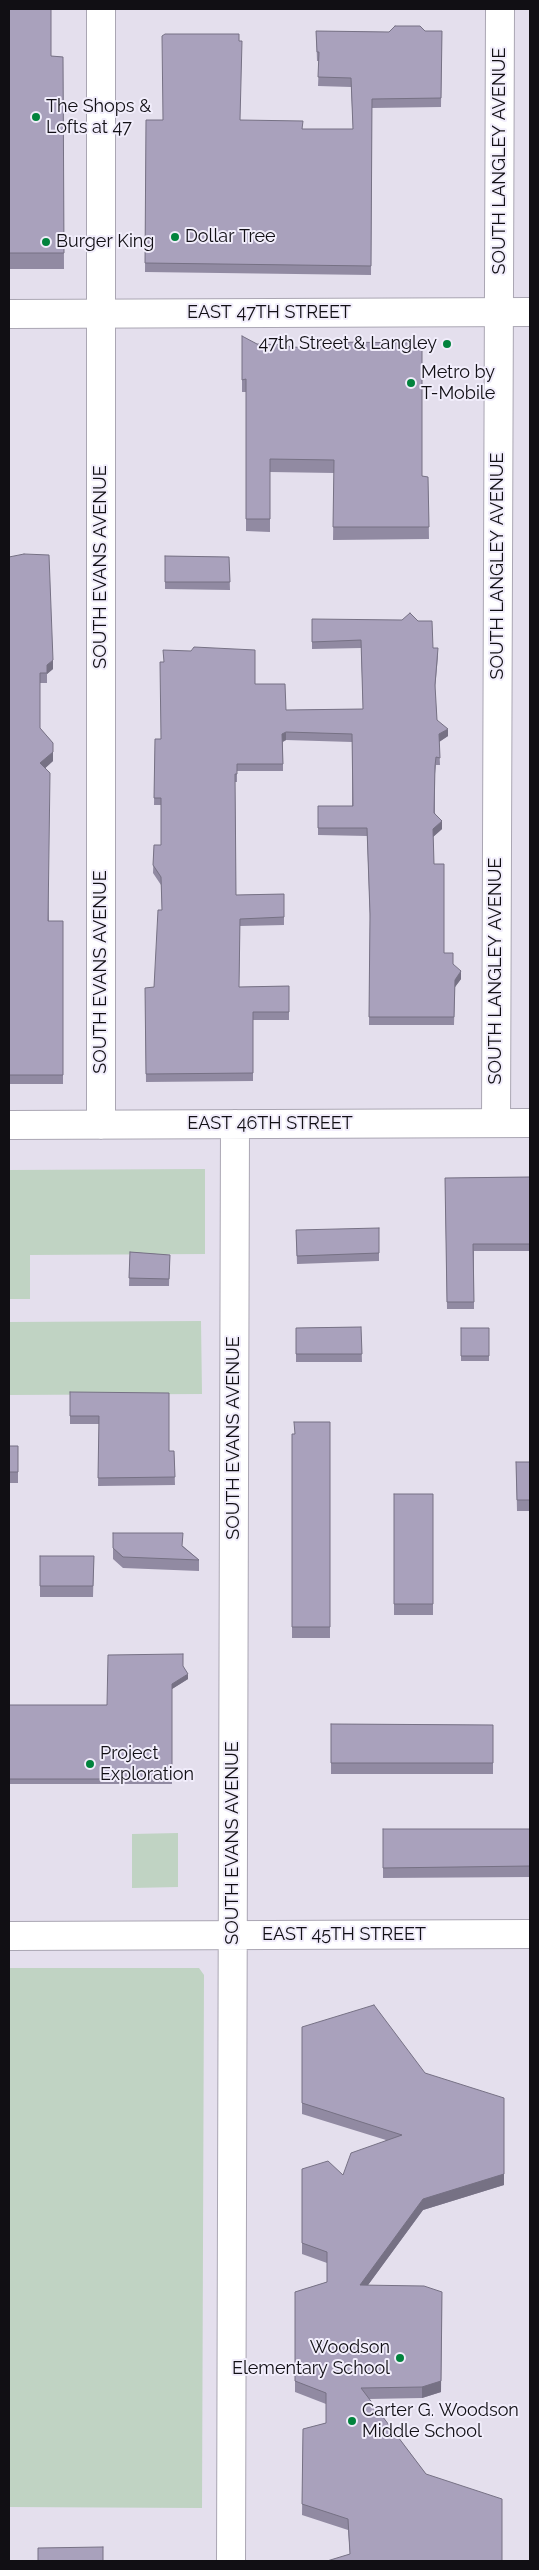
<!DOCTYPE html>
<style>
body{margin:0}
#map{position:relative;width:539px;height:2570px;overflow:hidden;background:#e4dfed;font-family:Raleway,sans-serif}
canvas{display:block}
.frame{position:absolute;inset:0;border:10px solid #110f14;pointer-events:none}
</style>
<div id="map">
<canvas width="539" height="2570"></canvas>
<div class="frame"></div>
</div>
<script>
const g = document.querySelector('canvas').getContext('2d');
g.lineJoin = 'round';
function fill(path, color) {
  g.fillStyle = color;
  g.fill(path, 'evenodd');
}
function shape(rows) {
  const path = new Path2D();
  for (const r of rows) {
    path.moveTo(r[0], r[1]);
    for (let i = 2; i < r.length; i += 2) path.lineTo(r[i], r[i + 1]);
  }
  return path;
}
function strokePath(path, color, width, dash) {
  g.strokeStyle = color;
  g.lineWidth = width;
  g.lineCap = dash ? 'butt' : 'round';
  g.setLineDash(dash || []);
  g.stroke(path);
}
function write(font, color, halo, rows, align = 'center') {
  g.font = font + ' Raleway,sans-serif';
  g.lineWidth = 4;
  g.setLineDash([]);
  g.textBaseline = 'middle';
  g.strokeStyle = halo;
  g.fillStyle = color;
  for (const [text, x, y, turn = 0] of rows) {
    g.save();
    g.translate(x, y);
    g.rotate((+turn || 0) * Math.PI / 180);
    g.textAlign = isNaN(turn) ? turn : align;
    if (halo) g.strokeText(text, 0, 0);
    g.fillText(text, 0, 0);
    g.restore();
  }
}
const green = shape([
 [205,1169,205,1254,30,1255,30,1299,9,1299,9,1170],
 [201,1321,202,1394,9,1395,9,1322],
 [178,1833,178,1887,132,1888,132,1834],
 [9,1968,199,1968,204,1975,202,2508,9,2507]
]);
const minor = shape([
 [101,9,101,1125],
 [496,1123,500,9],
 [9,1125,530,1123],
 [9,1936,530,1934],
 [231,2561,235,1124]
]);
const secondary = shape([
 [9,314,530,312]
]);
const wall = shape([
 [9,9,51,56,63,57,64,269,9,269],
 [316,31,389,32,442,31,441,107,372,108,371,275,145,272,146,120,240,120,303,129,353,129,351,87,318,86,319,61,317,61],
 [242,336,422,476,428,477,429,539,333,540,334,473,270,472,270,532,246,531,246,392,242,392],
 [165,556,229,557,230,590,165,589],
 [9,557,53,669,47,674,47,683,40,683,40,728,53,743,53,761,45,768,49,921,63,921,63,1084,9,1084],
 [312,619,433,648,438,656,435,689,437,720,448,736,439,742,440,765,436,765,435,774,435,813,442,829,433,837,434,864,444,953,453,964,461,979,455,987,454,1025,369,1025,370,920,367,836,318,835,318,806,352,806,352,742,286,740,283,742,283,771,237,771,237,782,235,782,236,895,284,894,284,925,240,926,239,987,289,986,289,1020,253,1020,253,1081,146,1082,145,988,154,987,162,910,161,885,153,873,154,845,161,845,161,805,154,805,155,739,161,739,255,684,286,710,363,709,361,648,312,649],
 [530,1177,530,1251,474,1251,474,1309,447,1309,445,1178],
 [296,1230,379,1253,379,1261,297,1264],
 [130,1252,170,1255,169,1286,129,1286],
 [361,1327,362,1362,296,1362,296,1328],
 [461,1328,489,1328,489,1361,461,1361],
 [70,1392,169,1451,174,1451,175,1485,98,1486,99,1424,70,1424],
 [330,1422,330,1638,292,1638,292,1434,294,1434],
 [9,1446,18,1446,18,1483,9,1483],
 [516,1462,530,1462,530,1511,517,1511],
 [394,1494,433,1494,433,1615,394,1615],
 [183,1546,199,1560,199,1571,123,1568,113,1559,113,1548],
 [40,1556,94,1556,93,1597,40,1597],
 [183,1666,188,1679,172,1689,172,1784,9,1784,9,1705,107,1705],
 [331,1724,493,1725,493,1774,331,1774],
 [383,1829,530,1829,530,1877,383,1878],
 [302,2027,504,2185,423,2210,368,2285,441,2392,422,2398,369,2399,426,2474,350,2554,348,2530,302,2515,303,2429,326,2423,326,2404,295,2392,295,2292,327,2282,327,2263,302,2254,302,2169,343,2175,386,2140,302,2114]
]);
const shadedWall = shape([
 [53,660,53,669,47,674,47,665],
 [448,729,448,736,439,742,439,734],
 [286,732,286,740,282,742,282,734],
 [53,752,53,761,40,773,40,763],
 [442,821,442,829,433,837,433,829],
 [461,971,461,979,455,987,455,980],
 [188,1674,188,1679,172,1689,172,1684],
 [504,2098,504,2185,423,2210,360,2296,360,2285,423,2199],
 [442,2292,441,2392,422,2398,422,2387]
]);
const building = shape([
 [9,9,51,9,51,56,63,57,64,253,9,253,9,9],
 [395,26,420,26,425,31,442,31,441,98,372,99,371,266,145,263,146,120,163,120,162,36,165,34,239,34,239,41,242,41,240,120,303,121,302,129,353,129,351,78,318,77,319,52,317,52,316,31,389,32,395,26],
 [242,336,257,344,287,345,290,347,319,348,323,344,336,342,422,343,422,476,428,477,429,527,333,527,334,460,270,459,270,519,246,519,246,379,242,380,242,336],
 [24,554,49,555,53,660,47,665,47,673,40,673,40,728,53,743,53,752,40,763,50,773,48,921,63,921,63,1075,9,1075,9,557,24,554],
 [165,556,229,557,230,582,165,582,165,556],
 [410,613,418,621,432,621,433,648,438,648,435,685,437,720,448,729,439,734,440,758,436,757,435,766,434,813,442,821,433,829,434,864,444,864,444,953,453,953,453,964,461,971,455,980,454,1017,369,1017,370,914,367,828,318,828,318,806,353,806,352,734,286,732,282,734,283,764,237,764,237,774,235,774,236,895,284,894,284,917,240,919,239,987,289,986,289,1012,253,1012,253,1073,146,1074,145,988,154,987,158,910,162,910,161,877,153,865,154,845,161,845,161,798,154,798,155,739,161,739,160,662,164,662,163,650,191,651,194,647,255,650,255,684,285,684,286,710,363,709,361,640,312,642,312,619,402,620,410,613],
 [530,1177,530,1244,473,1244,474,1302,447,1302,445,1178,530,1177],
 [379,1228,379,1253,297,1256,296,1230,379,1228],
 [130,1252,170,1255,169,1279,129,1278,130,1252],
 [361,1327,362,1354,296,1354,296,1328,361,1327],
 [461,1328,489,1328,489,1356,461,1356,461,1328],
 [70,1392,169,1393,169,1451,174,1451,175,1477,98,1478,99,1416,70,1416,70,1392],
 [294,1422,330,1422,330,1627,292,1627,292,1434,295,1434,294,1422],
 [9,1446,18,1446,18,1472,9,1472,9,1446],
 [516,1462,530,1462,530,1500,517,1500,516,1462],
 [394,1494,433,1494,433,1604,394,1604,394,1494],
 [113,1533,183,1533,182,1546,199,1560,123,1557,113,1548,113,1533],
 [40,1556,94,1556,93,1586,40,1586,40,1556],
 [183,1654,183,1666,188,1674,172,1684,172,1779,9,1779,9,1705,107,1705,108,1655,183,1654],
 [331,1724,493,1725,493,1763,331,1763,331,1724],
 [383,1829,530,1829,530,1866,383,1868,383,1829],
 [374,2005,425,2073,504,2098,504,2174,423,2199,360,2285,424,2286,442,2292,441,2381,422,2387,361,2388,426,2474,502,2499,502,2561,327,2561,350,2554,348,2519,302,2504,303,2429,326,2423,326,2393,295,2381,295,2292,327,2282,327,2252,302,2243,302,2169,328,2161,343,2175,351,2153,402,2135,302,2103,302,2027,374,2005],
 [103,2547,103,2561,38,2561,38,2548,103,2547]
]);
const markers = [
 [36,117,5,"#02833d"],
 [175,237,5,"#02833d"],
 [46,242,5,"#02833d"],
 [447,344,5,"#02833d"],
 [411,383,5,"#02833d"],
 [90,1764,5,"#02833d"],
 [400,2358,5,"#02833d"],
 [352,2421,5,"#02833d"]
];
const poiNames = [
 ["The Shops &",46,107],
 ["Lofts at 47",46,128],
 ["Dollar Tree",185,237],
 ["Burger King",56,242],
 ["47th Street & Langley",437,344,"right"],
 ["Metro by",421,373],
 ["T-Mobile",421,394],
 ["Project",100,1754],
 ["Exploration",100,1775],
 ["Woodson",390,2348,"right"],
 ["Elementary School",390,2369,"right"],
 ["Carter G. Woodson",362,2411],
 ["Middle School",362,2432]
];
const streetNames = [
 ["SOUTH LANGLEY AVENUE",500,161,-90],
 ["EAST 47TH STREET",269,313],
 ["SOUTH LANGLEY AVENUE",498,566,-90],
 ["SOUTH EVANS AVENUE",101,567,-90],
 ["SOUTH LANGLEY AVENUE",496,971,-90],
 ["SOUTH EVANS AVENUE",101,972,-90],
 ["EAST 46TH STREET",270,1124],
 ["SOUTH EVANS AVENUE",234,1438,-90],
 ["SOUTH EVANS AVENUE",233,1843,-90],
 ["EAST 45TH STREET",344,1935]
];
fill(green, '#c0d3c3');
strokePath(minor, '#aaa6b3', 30);
strokePath(secondary, '#aaa6b3', 30);
strokePath(minor, '#fff', 28);
strokePath(secondary, '#fff', 28);
fill(wall, '#918aa2');
fill(shadedWall, '#767184');
fill(building, '#a9a1bc');
strokePath(building, '#767184', 1);
for (const [x, y, r, color] of markers) {
  const dot = new Path2D();
  dot.arc(x, y, r, 0, 2 * Math.PI);
  g.fillStyle = color;
  g.fill(dot);
  strokePath(dot, '#f1edfb', 2);
}
write('18px', '#110f14', '#f1edfb', poiNames, 'left');
write('18px', '#110f14', '#f1edfb', streetNames);
</script>
